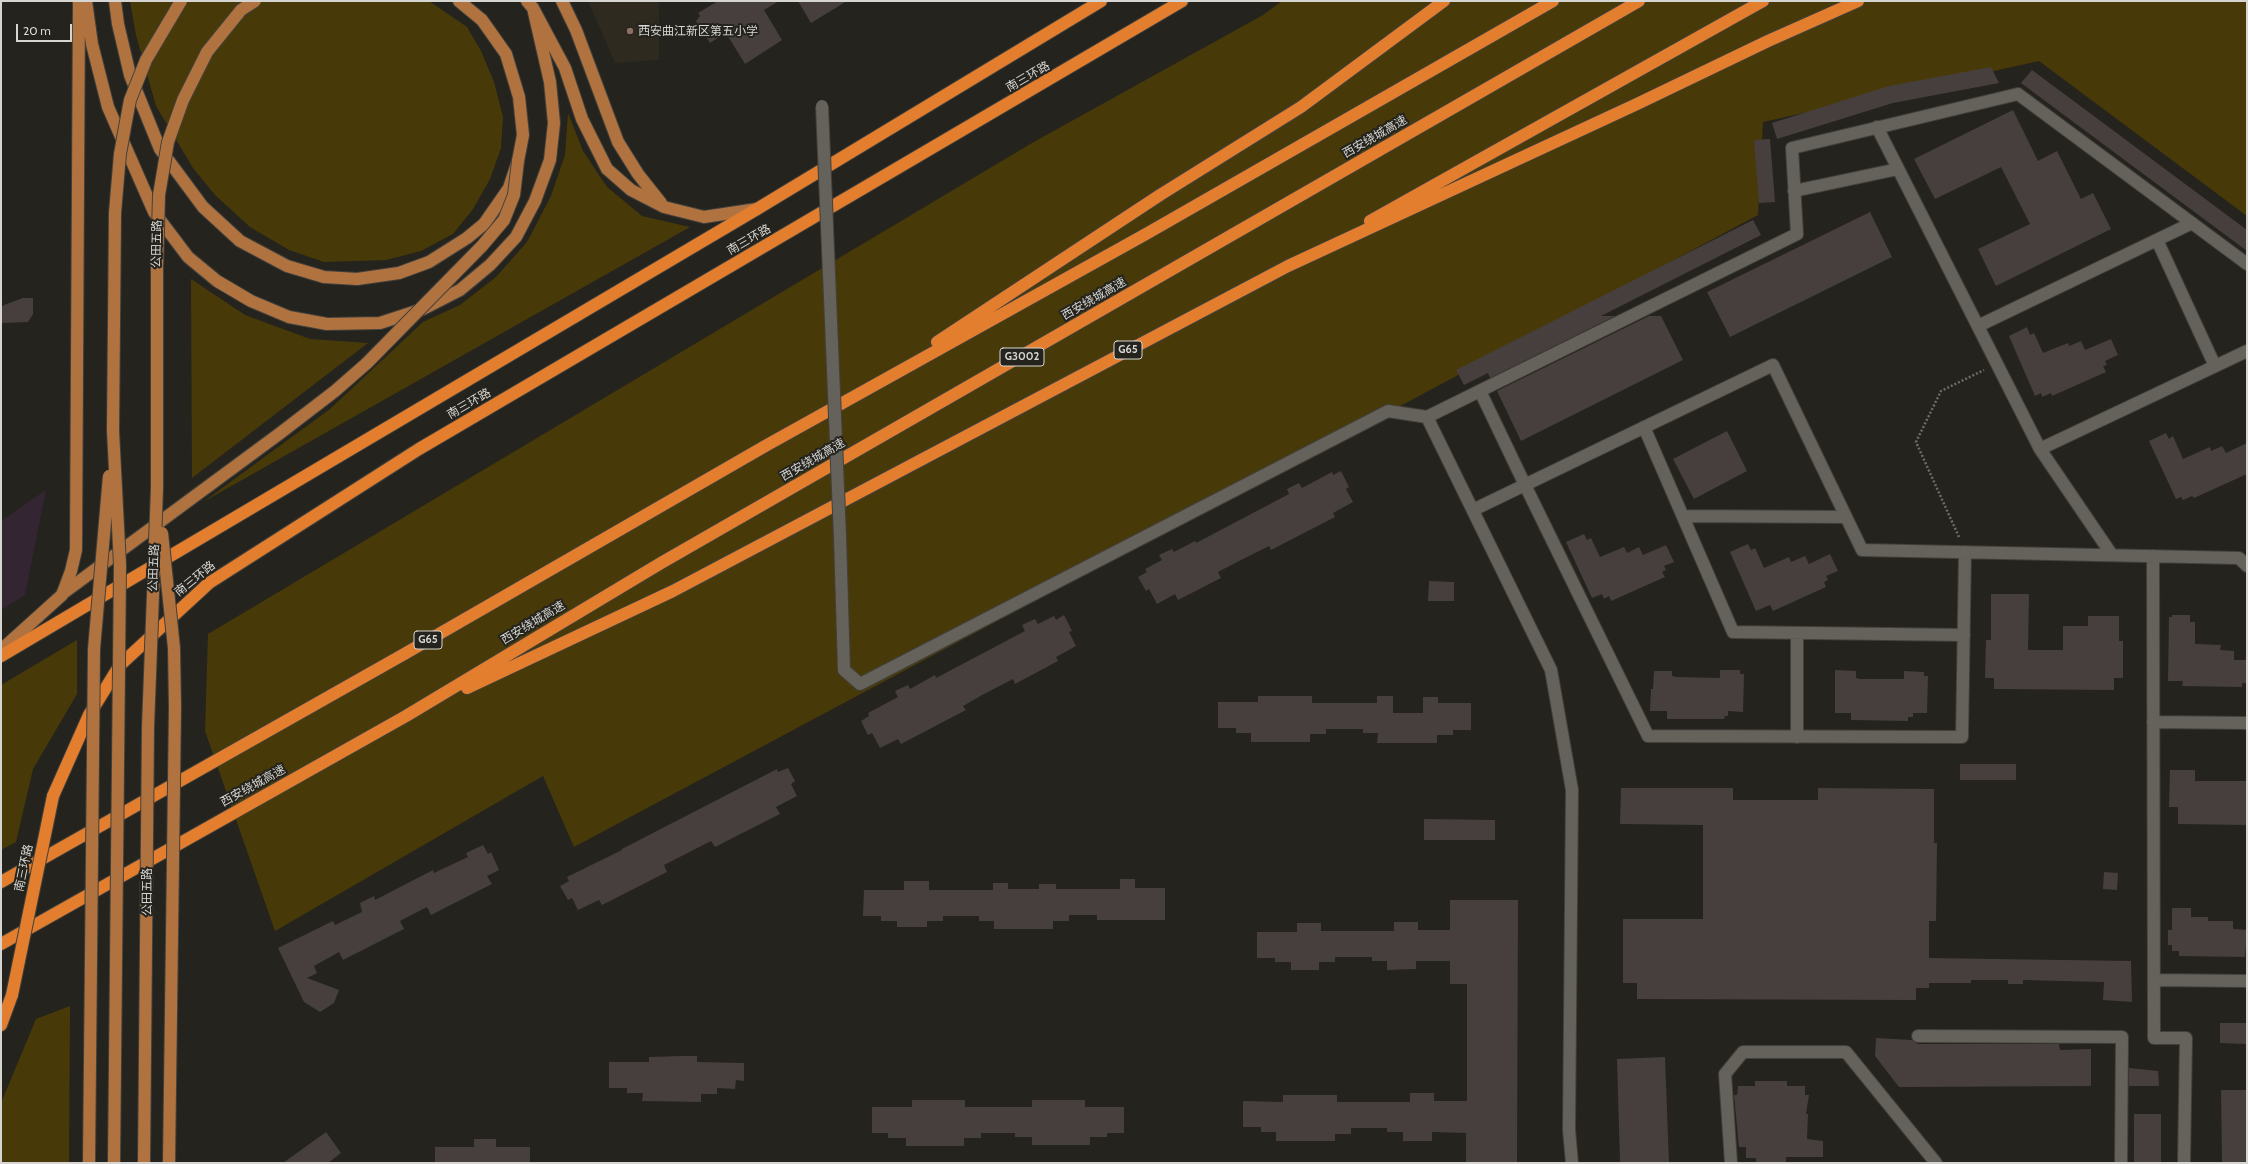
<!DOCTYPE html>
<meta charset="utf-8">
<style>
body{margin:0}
#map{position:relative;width:2248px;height:1164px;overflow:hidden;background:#24231d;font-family:Cabin,sans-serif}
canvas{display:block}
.frame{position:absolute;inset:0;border:2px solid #d6d5d1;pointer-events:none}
.scale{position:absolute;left:16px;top:24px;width:56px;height:18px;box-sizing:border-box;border:2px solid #d6d5d1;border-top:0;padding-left:5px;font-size:12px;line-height:14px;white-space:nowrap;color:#d6d5d1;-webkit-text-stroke:3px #24231d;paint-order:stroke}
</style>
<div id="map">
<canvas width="2248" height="1164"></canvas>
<div class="frame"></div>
<div class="scale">20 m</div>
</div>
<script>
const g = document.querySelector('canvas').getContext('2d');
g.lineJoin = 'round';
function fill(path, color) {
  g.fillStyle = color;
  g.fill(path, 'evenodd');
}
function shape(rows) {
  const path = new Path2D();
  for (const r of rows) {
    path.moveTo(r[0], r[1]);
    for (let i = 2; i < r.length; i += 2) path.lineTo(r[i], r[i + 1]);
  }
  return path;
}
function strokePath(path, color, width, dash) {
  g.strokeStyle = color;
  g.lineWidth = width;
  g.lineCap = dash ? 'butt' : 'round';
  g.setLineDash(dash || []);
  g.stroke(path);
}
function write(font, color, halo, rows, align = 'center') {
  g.font = font + ' Cabin,"Noto Sans SC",sans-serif';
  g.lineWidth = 4;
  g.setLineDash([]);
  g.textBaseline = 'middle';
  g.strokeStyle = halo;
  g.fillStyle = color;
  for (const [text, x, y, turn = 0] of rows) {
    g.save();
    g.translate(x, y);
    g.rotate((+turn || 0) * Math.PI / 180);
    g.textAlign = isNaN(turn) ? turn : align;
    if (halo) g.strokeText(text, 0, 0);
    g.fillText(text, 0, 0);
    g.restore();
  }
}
const built = shape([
 [588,1,659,1,659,60,615,63]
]);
const industrial = shape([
 [46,490,25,595,1,610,1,521]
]);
const green = shape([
 [130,1,429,1,467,27,481,51,494,82,503,117,501,148,490,179,473,209,453,234,421,251,386,260,324,262,289,250,250,227,215,195,193,168,156,106,136,35],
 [1282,1,2247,1,2247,216,2039,61,1763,122,1758,215,574,847,543,776,275,931,205,731,208,634,1032,143,1263,15],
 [568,113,583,151,607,187,642,216,690,227,203,502,330,409,423,322,460,305,496,277,527,242,551,196,565,155],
 [191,279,245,315,310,339,368,343,192,478],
 [77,640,77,694,33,769,16,842,1,850,1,685],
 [70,1006,69,1163,1,1163,1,1103,36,1019]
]);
const building = shape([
 [718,1,779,1,764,10,782,40,745,64,726,33,710,43,696,21,700,16,698,13],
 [798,1,847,1,811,23],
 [1991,67,1999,83,1893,103,1777,139,1772,123,1889,86],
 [2032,70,2247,230,2247,251,2021,83],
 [2013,110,2038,161,2057,151,2081,199,2093,193,2111,229,1996,286,1978,249,2030,224,2001,167,1935,199,1914,159],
 [1770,139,1775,202,1759,203,1754,140],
 [1870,212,1892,257,1730,337,1707,292],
 [1753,220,1761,235,1601,316,1615,316,1490,378,1488,373,1464,385,1456,370],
 [23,298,33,298,33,314,28,322,1,323,1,308,4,305],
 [1649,316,1661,316,1683,360,1521,441,1497,391],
 [2027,327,2030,335,2034,333,2043,353,2068,343,2069,346,2081,341,2085,350,2111,339,2118,355,2105,361,2107,365,2103,366,2106,372,2052,396,2051,393,2042,397,2041,393,2035,396,2009,336],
 [1727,431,1747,471,1694,499,1673,459],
 [2166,433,2169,439,2173,436,2183,459,2210,447,2211,451,2222,446,2226,453,2247,443,2247,474,2194,498,2192,496,2183,500,2181,497,2176,499,2149,441],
 [1341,471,1349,487,1346,489,1353,502,1333,513,1335,517,1271,550,1269,546,1239,561,1218,572,1221,578,1178,600,1175,594,1157,604,1149,589,1146,591,1138,577,1147,572,1145,569,1162,560,1159,555,1172,549,1174,552,1195,541,1196,543,1289,494,1287,489,1299,483,1302,488,1332,472,1333,475],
 [1584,534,1587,540,1591,538,1600,557,1624,547,1627,553,1639,547,1643,555,1666,545,1674,562,1664,566,1666,570,1662,572,1665,577,1611,601,1609,596,1604,599,1602,594,1592,598,1566,542],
 [1748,544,1751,550,1755,548,1764,568,1789,557,1791,562,1805,556,1809,564,1830,554,1838,571,1826,576,1828,580,1824,582,1826,587,1773,611,1770,605,1756,611,1730,552],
 [1429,581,1454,582,1454,601,1428,601],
 [1991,594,2029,594,2028,650,2063,650,2063,626,2088,626,2088,616,2119,616,2119,641,2123,641,2123,678,2114,678,2114,690,1994,689,1994,678,1985,678,1986,640,1991,640],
 [1064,615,1072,631,1069,632,1076,646,1056,657,1058,661,1015,684,1013,679,984,694,963,706,966,710,901,744,898,739,880,748,872,733,868,735,861,721,869,716,868,713,898,697,895,691,908,685,910,689,935,675,936,678,1025,631,1022,625,1035,619,1038,624,1054,616,1056,620],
 [2172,615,2190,615,2190,622,2195,622,2195,644,2221,645,2220,650,2234,651,2234,660,2247,660,2247,683,2242,683,2242,687,2182,686,2183,681,2168,681,2169,617,2172,617],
 [1720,670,1740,670,1740,674,1744,674,1743,712,1728,711,1728,716,1725,716,1724,719,1667,719,1667,711,1650,711,1651,689,1653,689,1654,671,1672,671,1672,676,1676,677,1720,678],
 [1835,670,1856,671,1856,678,1860,679,1904,679,1904,671,1924,672,1924,676,1928,676,1927,713,1913,713,1913,717,1908,717,1908,721,1851,720,1851,713,1835,713],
 [1258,696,1312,696,1312,703,1377,703,1377,696,1393,696,1393,713,1423,713,1423,697,1438,697,1438,703,1471,703,1471,730,1453,730,1453,735,1437,735,1437,743,1377,743,1378,733,1363,733,1363,729,1326,729,1326,734,1310,734,1310,742,1251,742,1251,733,1236,733,1236,728,1218,728,1218,702,1258,702],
 [1960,764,2016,764,2016,780,1960,780],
 [788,768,795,781,791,784,797,796,776,807,780,814,715,847,711,841,664,865,667,872,602,905,599,900,578,910,572,898,568,900,560,886,569,881,567,877,622,850,622,849,777,769,778,772],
 [2170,770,2195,770,2195,781,2247,781,2247,825,2178,824,2178,807,2169,807],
 [1621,788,1733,788,1733,800,1818,800,1818,788,1934,789,1934,843,1937,843,1936,921,1929,921,1929,958,2131,961,2132,1002,2103,1000,2104,982,2023,980,2023,984,2008,984,2008,980,1971,980,1971,983,1929,983,1929,988,1916,988,1916,1000,1637,999,1637,983,1623,983,1623,919,1703,919,1703,825,1620,824],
 [1424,819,1495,820,1495,840,1424,840],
 [483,845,488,854,491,852,499,870,487,876,492,884,431,915,427,907,400,921,404,929,343,960,339,952,314,966,317,973,307,978,339,990,334,1003,320,1012,304,1002,278,948,333,921,335,925,362,912,360,903,374,896,375,900,433,870,434,873,468,857,466,853],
 [2104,872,2118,873,2117,890,2103,889],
 [1120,879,1135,879,1135,888,1165,888,1165,920,1097,920,1097,915,1069,915,1069,921,1053,921,1053,929,994,929,994,921,979,921,979,916,943,916,943,921,927,921,927,927,897,927,897,921,881,921,881,916,863,916,864,890,904,890,904,881,929,881,929,890,993,890,993,883,1008,883,1008,889,1039,889,1039,884,1056,884,1056,889,1120,889],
 [1450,900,1518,900,1517,1163,1466,1163,1466,1133,1432,1132,1432,1141,1403,1141,1403,1132,1387,1132,1387,1128,1351,1128,1351,1134,1335,1134,1335,1141,1276,1141,1276,1132,1261,1132,1261,1127,1243,1127,1243,1101,1283,1102,1283,1095,1337,1095,1337,1102,1410,1102,1410,1093,1434,1093,1434,1101,1467,1101,1467,984,1450,984,1450,961,1416,961,1416,969,1387,970,1387,961,1372,961,1372,957,1335,957,1335,962,1319,962,1319,970,1291,970,1291,962,1275,962,1275,958,1257,958,1257,932,1297,932,1297,923,1321,923,1321,931,1394,931,1394,922,1418,922,1418,930,1450,930],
 [2172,908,2191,908,2191,917,2208,917,2208,921,2233,921,2233,929,2247,930,2245,957,2179,956,2179,951,2172,951,2172,945,2168,945,2168,930,2172,930],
 [2220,1023,2247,1023,2247,1044,2220,1043],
 [1876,1038,1912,1040,1918,1044,2059,1044,2060,1050,2091,1049,2091,1086,1899,1087,1875,1056],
 [682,1056,697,1056,697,1062,744,1063,744,1081,736,1080,735,1089,717,1088,717,1094,701,1094,701,1102,642,1101,643,1093,627,1093,627,1088,609,1088,609,1062,649,1062,649,1057],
 [1665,1057,1669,1163,1620,1163,1617,1059],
 [2129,1068,2158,1071,2159,1086,2129,1086],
 [1755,1081,1787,1081,1787,1086,1805,1086,1805,1095,1809,1095,1806,1114,1808,1114,1807,1139,1823,1141,1823,1157,1786,1157,1786,1163,1756,1163,1756,1158,1746,1158,1746,1147,1739,1147,1734,1095,1737,1095,1738,1086,1755,1086],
 [2221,1090,2247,1090,2247,1163,2222,1163],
 [912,1100,965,1100,965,1107,1032,1107,1032,1100,1085,1100,1085,1107,1124,1107,1124,1133,1107,1133,1107,1137,1090,1137,1090,1145,1032,1145,1032,1137,1015,1137,1015,1133,981,1133,981,1138,964,1138,964,1146,906,1146,906,1138,888,1138,888,1133,872,1133,872,1107,912,1107],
 [2134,1114,2161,1114,2161,1163,2134,1163],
 [326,1132,341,1153,328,1163,283,1163],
 [474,1139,496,1139,496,1147,530,1147,530,1163,435,1163,435,1147,474,1147]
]);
const path = shape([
 [1959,537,1916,442,1941,391,1984,370]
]);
const minor = shape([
 [1877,127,2040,449,2112,555],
 [1794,191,1898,169],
 [2157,240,2215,366],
 [1978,326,2192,223],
 [1480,391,1525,485,1648,736,1962,737,1965,552],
 [1427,417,1797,234,1792,148,2018,94,2247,264],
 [1644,427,1733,632,1964,635],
 [2040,449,2247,351],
 [1473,510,1773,365,1862,550,2239,558,2247,566],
 [1683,516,1846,517],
 [840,537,844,670,860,684,1388,411,1427,417,1551,670,1572,790,1569,1130,1572,1163],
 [2153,556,2154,1038,2186,1038,2184,1163],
 [2153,722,2247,723],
 [1797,737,1797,633],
 [2154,980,2247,981],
 [1918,1036,2122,1037,2121,1163],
 [1731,1163,1725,1074,1743,1052,1846,1052,1936,1163]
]);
const major = shape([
 [86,1,92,44,108,107,154,212,188,257,217,281,251,301,289,317,327,324,380,323,423,309,460,290,490,265,516,237,535,201,550,160,554,123,550,82,533,8],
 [115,1,118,24,130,75,160,149,203,207,240,241,287,266,324,277,357,279,399,273,429,262,467,238,484,224,509,188,518,161,523,135,519,97,506,54,482,20,459,1],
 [527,1,533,8,565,68,582,119,607,169,631,190,664,207,704,217,757,209],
 [562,1,576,30,618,142,638,174,661,203],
 [62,594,279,434,335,391,367,363],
 [1,650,62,595,71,571,76,550,79,1]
]);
const highway = shape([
 [1370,221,1763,1],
 [937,342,1160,195,1301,107,1444,1],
 [1,656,757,209,1101,1],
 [467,688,673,591,1288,266,1637,104,1768,41,1858,1],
 [53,796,89,715,120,665,209,583,419,449,1182,1],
 [1,882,406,653,767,445,1146,234,1553,1],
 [1,944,406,716,661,563,1639,1],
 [1,1025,12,995]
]);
const minorBridge = shape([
 [822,106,840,537]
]);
const majorBridge = shape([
 [367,363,482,246,504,220,514,195,518,161],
 [162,533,174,648,175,707,169,1163],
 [89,1163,94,649,109,476],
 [114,1163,120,565,113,431,115,213,120,154,130,100,146,60,181,1],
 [144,1163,148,727,157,488,157,267,159,195,168,142,183,100,207,52,241,10,255,1]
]);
const highwayBridge = shape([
 [12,995,53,796]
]);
const markers = [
 [630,31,4,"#8d6e63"]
];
const shields = [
 [1128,350,28],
 [1022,357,44],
 [428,640,28]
];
const shieldNames = [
 ["G65",1128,350],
 ["G3002",1022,357],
 ["G65",428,640]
];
const poiNames = [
 ["西安曲江新区第五小学",638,31]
];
const streetNames = [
 ["南三环路",1028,77,-30],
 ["西安绕城高速",1375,137,-30],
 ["南三环路",749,240,-30],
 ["公田五路",157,244,-89],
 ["西安绕城高速",1094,299,-30],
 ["南三环路",469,404,-30],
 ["西安绕城高速",813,460,-30],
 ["公田五路",154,568,-88],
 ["南三环路",195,579,-39],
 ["西安绕城高速",533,623,-31],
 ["西安绕城高速",253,786,-29],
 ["南三环路",24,868,-78],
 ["公田五路",147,892,-90]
];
fill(built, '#2e2a1f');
fill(industrial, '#332531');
fill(green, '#483a08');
fill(building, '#473f3e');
strokePath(minor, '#42403c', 14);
strokePath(major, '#42403c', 14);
strokePath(highway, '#42403c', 14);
strokePath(path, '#6d6c67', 2.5, [2, 2]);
strokePath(minor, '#64625b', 12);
strokePath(major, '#b07340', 12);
strokePath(highway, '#e27e2e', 12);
strokePath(minorBridge, '#42403c', 14, []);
strokePath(majorBridge, '#42403c', 14, []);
strokePath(highwayBridge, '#42403c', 14, []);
strokePath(minorBridge, '#64625b', 12);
strokePath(majorBridge, '#b07340', 12);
strokePath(highwayBridge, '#e27e2e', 12);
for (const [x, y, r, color] of markers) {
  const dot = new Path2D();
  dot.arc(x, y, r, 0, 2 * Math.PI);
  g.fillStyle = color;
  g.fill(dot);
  strokePath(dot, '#24231d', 1.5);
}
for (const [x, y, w] of shields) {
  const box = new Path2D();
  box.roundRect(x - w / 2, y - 9, w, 18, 3);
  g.fillStyle = '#24231d';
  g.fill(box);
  strokePath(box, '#d6d5d1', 1);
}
write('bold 11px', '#d6d5d1', null, shieldNames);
write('12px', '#d6d5d1', '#24231d', poiNames, 'left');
write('12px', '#d6d5d1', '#24231d', streetNames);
</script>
